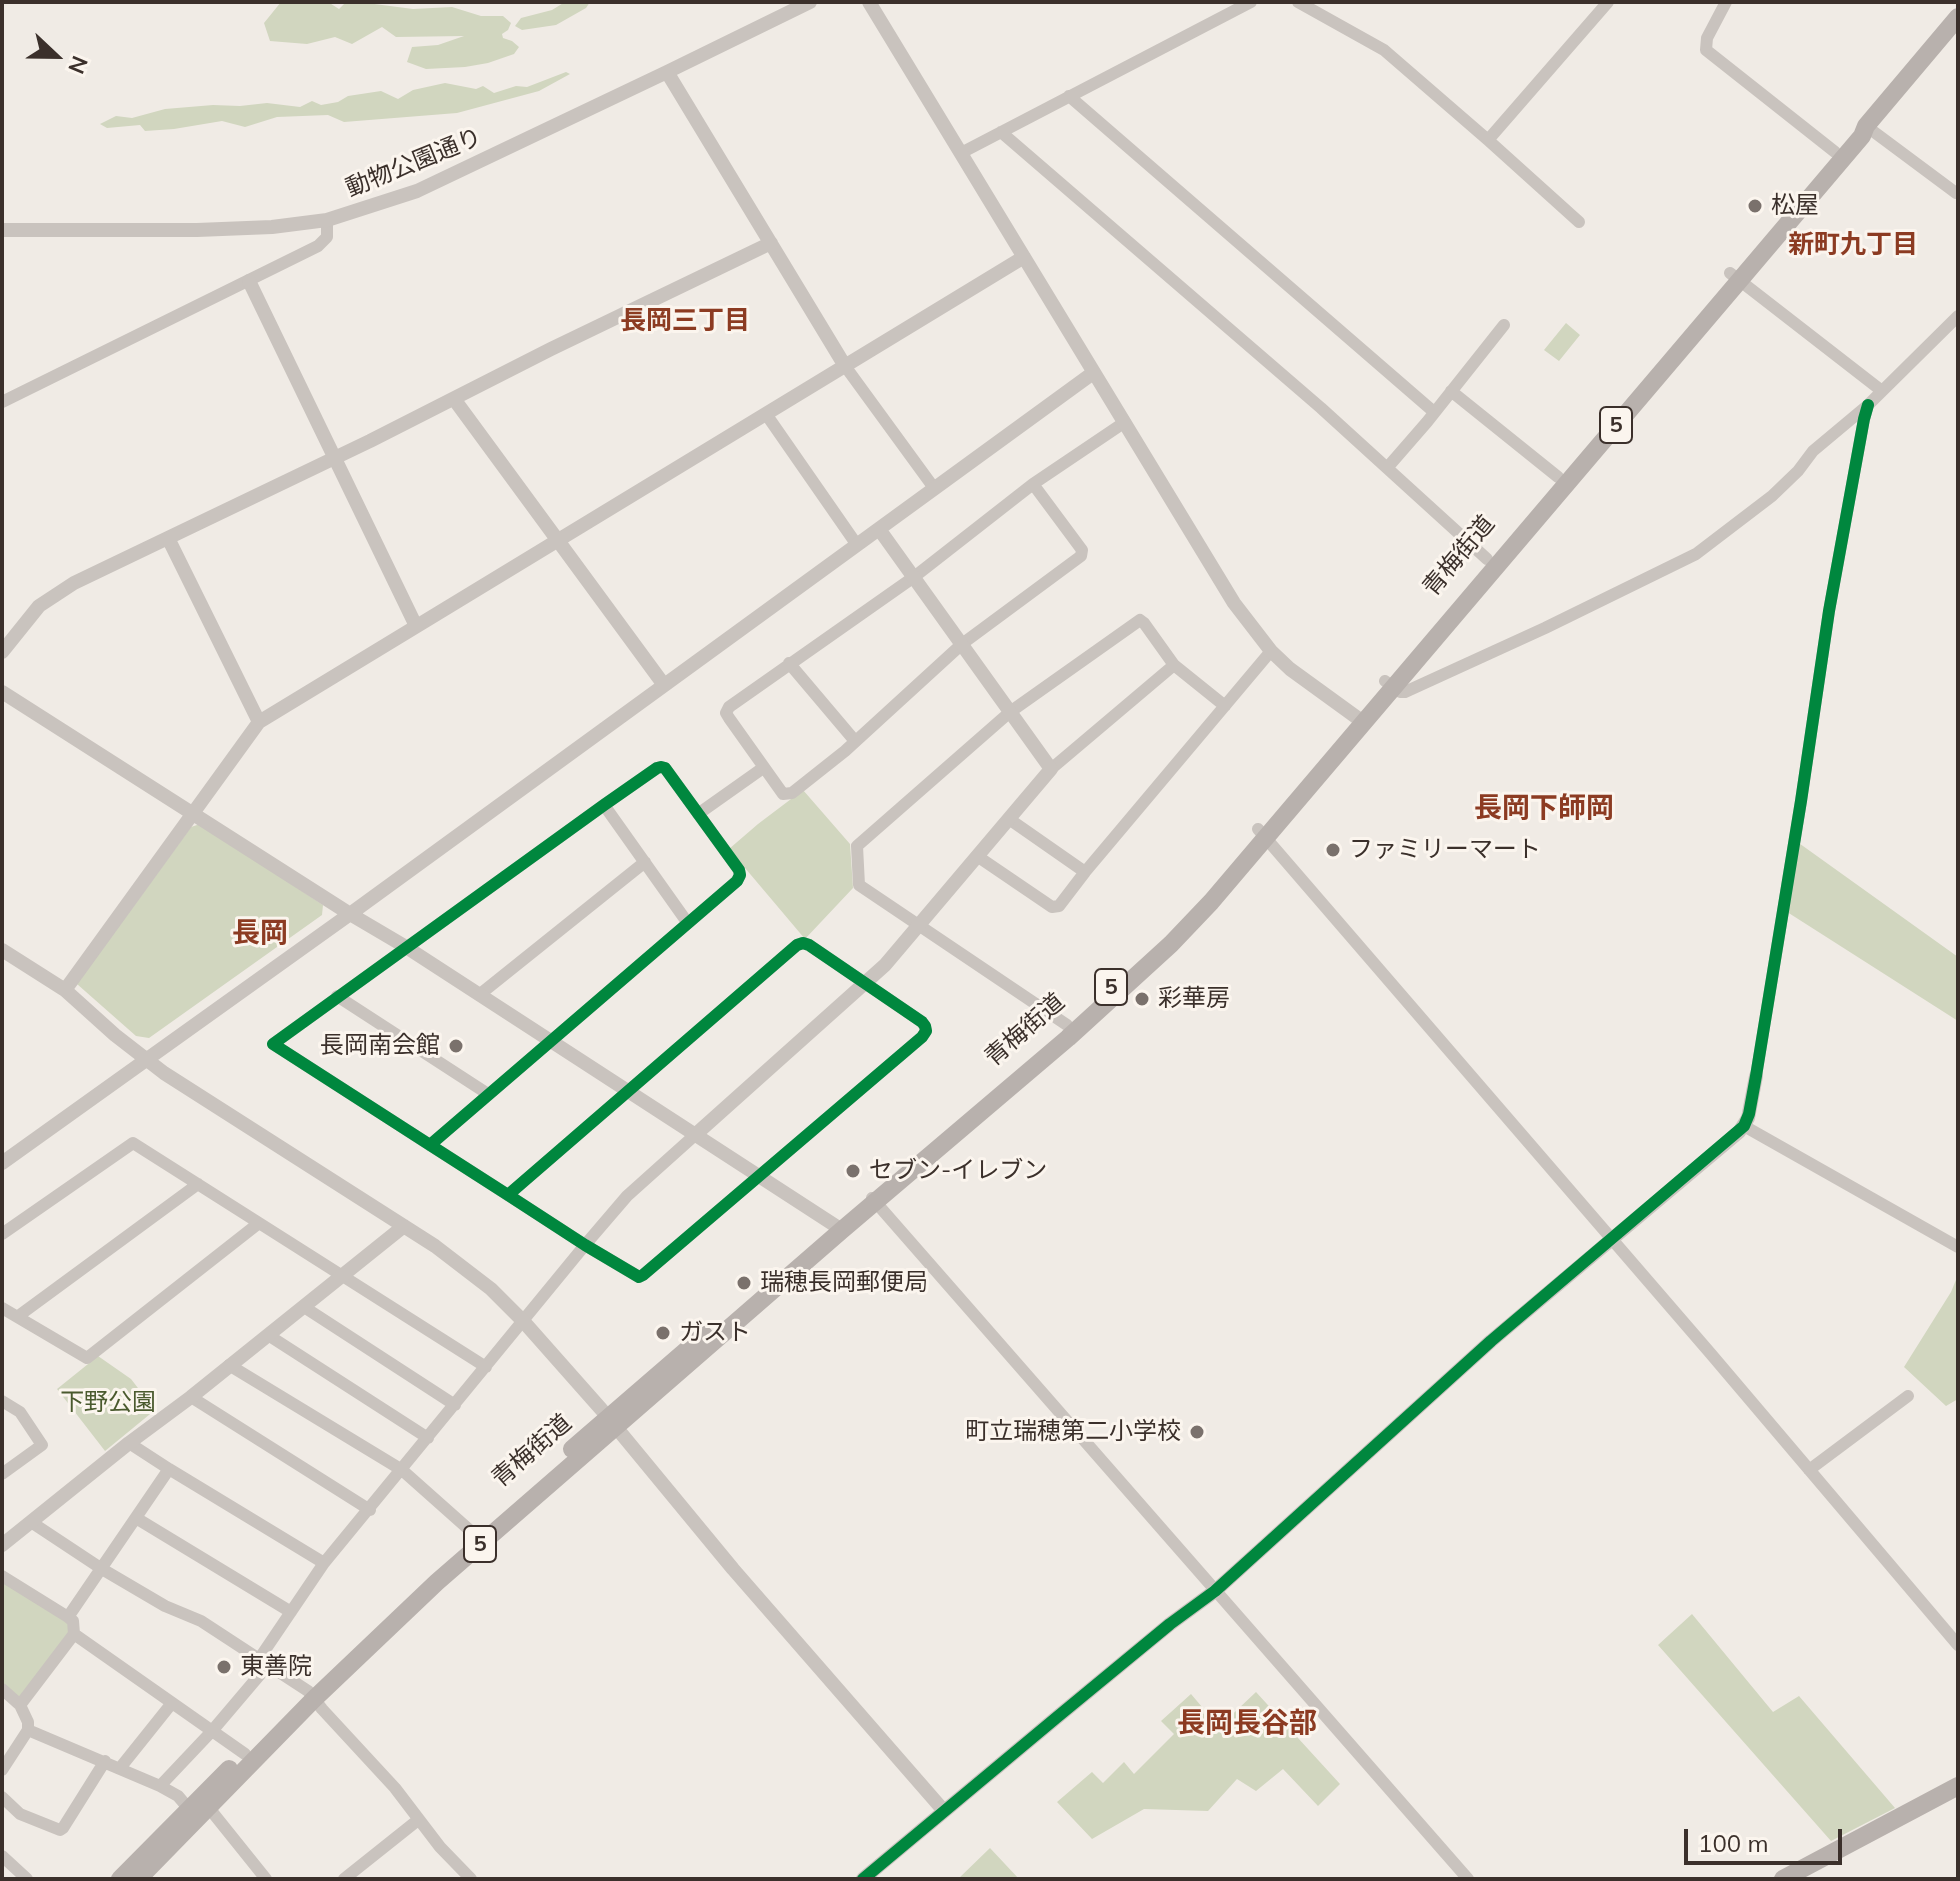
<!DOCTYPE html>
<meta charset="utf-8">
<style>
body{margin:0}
#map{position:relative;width:1960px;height:1881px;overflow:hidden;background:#f0ebe5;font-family:Mulish,sans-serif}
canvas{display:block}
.frame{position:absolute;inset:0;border:4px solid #3b302b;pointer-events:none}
.north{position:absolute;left:16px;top:16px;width:80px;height:80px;-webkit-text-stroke:6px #fbf5ee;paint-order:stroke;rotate:112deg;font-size:22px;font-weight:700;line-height:32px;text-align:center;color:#3b302b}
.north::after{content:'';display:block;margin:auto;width:28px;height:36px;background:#3b302b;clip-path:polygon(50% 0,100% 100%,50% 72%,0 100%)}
.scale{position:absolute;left:1684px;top:1829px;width:158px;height:36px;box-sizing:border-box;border:4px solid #3b302b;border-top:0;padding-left:10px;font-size:24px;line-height:28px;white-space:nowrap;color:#3b302b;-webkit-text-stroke:6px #fbf5ee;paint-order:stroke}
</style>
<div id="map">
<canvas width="1960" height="1881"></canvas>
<div class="frame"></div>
<div class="north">N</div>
<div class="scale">100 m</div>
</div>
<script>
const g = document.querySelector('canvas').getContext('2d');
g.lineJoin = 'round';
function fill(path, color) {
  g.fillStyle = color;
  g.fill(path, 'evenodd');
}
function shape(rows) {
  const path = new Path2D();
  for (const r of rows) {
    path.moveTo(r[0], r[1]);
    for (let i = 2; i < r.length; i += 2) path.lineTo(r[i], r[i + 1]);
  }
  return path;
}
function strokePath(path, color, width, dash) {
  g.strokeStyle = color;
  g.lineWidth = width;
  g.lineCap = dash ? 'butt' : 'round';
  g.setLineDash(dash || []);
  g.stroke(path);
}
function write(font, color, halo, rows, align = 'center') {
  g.font = font + ' Mulish,"Noto Sans JP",sans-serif';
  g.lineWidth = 6;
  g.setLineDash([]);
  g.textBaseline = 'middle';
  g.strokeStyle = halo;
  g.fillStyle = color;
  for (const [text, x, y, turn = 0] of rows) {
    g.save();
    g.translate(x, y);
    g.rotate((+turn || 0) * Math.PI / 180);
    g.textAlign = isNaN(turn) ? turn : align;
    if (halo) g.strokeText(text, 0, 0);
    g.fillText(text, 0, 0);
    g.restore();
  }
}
const green = shape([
 [281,2,303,4,328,2,339,9,346,2,359,2,413,9,452,7,481,16,503,16,511,23,508,30,502,34,503,38,512,41,519,47,514,54,488,63,465,67,426,69,407,62,412,47,438,45,464,36,396,37,382,27,352,44,335,37,307,44,270,41,264,23],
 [565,2,590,2,586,8,556,25,522,30,515,26,521,18,552,10],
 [566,72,570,74,539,91,457,113,344,122,328,115,277,117,245,127,222,121,174,129,145,131,140,125,107,128,100,124,116,116,132,118,165,109,213,105,240,106,267,103,300,107,312,101,321,105,338,102,348,96,381,91,398,99,413,90,445,83,476,89,483,86,494,93,516,86,527,87],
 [1566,323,1580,335,1559,361,1544,350],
 [803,790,850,844,853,888,805,939,729,849,758,824],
 [200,824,323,905,322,915,149,1038,136,1036,77,984,191,827],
 [1796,841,1958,957,1958,1021,1784,910],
 [1958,1275,1958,1399,1946,1406,1904,1367,1951,1292],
 [98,1356,131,1379,155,1410,105,1451,57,1389],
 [2,1582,70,1624,71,1630,22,1699,2,1685],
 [1692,1614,1773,1712,1799,1696,1895,1808,1831,1841,1658,1645],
 [1256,1692,1340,1784,1318,1806,1283,1769,1256,1791,1237,1779,1208,1811,1144,1809,1092,1839,1057,1802,1092,1772,1103,1783,1124,1762,1134,1774,1174,1734,1161,1721,1191,1694,1219,1727],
 [990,1848,1019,1879,958,1879]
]);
const minor = shape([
 [1298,2,1384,50,1488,140,1579,222],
 [1726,2,1707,38,1706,50,1835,152],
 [1069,96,1434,412],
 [1866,126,1956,193],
 [1001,132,1321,408,1487,559],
 [1488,140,1608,2],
 [961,153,1251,2],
 [1730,273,1882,391],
 [845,366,934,488],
 [1451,391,1558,477],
 [2,402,318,246,327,237,327,220],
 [766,414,857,545],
 [1387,468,1427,422,1504,325],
 [1033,484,1082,550,1081,556,962,644,845,751,792,793,783,794,729,718,726,713,729,707,914,577,1033,484],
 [1033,484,1125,422],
 [789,663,855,741],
 [1385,681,1400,692,1405,692,1545,628,1696,554,1772,496,1798,471,1813,451,1868,405,1958,316],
 [1051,769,1174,665],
 [604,805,687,922],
 [698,814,763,768],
 [1009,819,1085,872,1271,651],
 [1258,829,1711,1354,1958,1645],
 [977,856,1052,907,1059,906,1085,872],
 [479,995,645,862],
 [337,996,488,1094],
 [1067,1025,859,885,857,846,1010,712,1140,620,1144,623,1174,665,1225,706],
 [1756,1076,1801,801,1829,611,1864,419,1868,405],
 [1744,1126,1958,1247],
 [430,1145,737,881,740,875,739,870,665,768,661,767,657,768,604,805,273,1044,430,1145,508,1195,585,1245,639,1277,643,1275,922,1037,926,1031,925,1026,922,1022,809,945,803,943,797,945,508,1195],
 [872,1198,1468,1879],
 [2,1234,133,1143,486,1367],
 [304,1307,455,1405],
 [2,1308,87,1358,259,1223],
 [17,1317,198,1184],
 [268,1335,428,1438],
 [229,1365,402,1470,474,1534],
 [191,1397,370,1510],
 [2,1401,20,1412,42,1445,2,1474],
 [129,1443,169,1469,324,1563],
 [1809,1470,1908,1396],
 [136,1518,291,1612],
 [31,1522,102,1569,165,1606,201,1621,308,1691,322,1709,395,1788,440,1847,471,1879],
 [2,1576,68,1617],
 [74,1634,245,1754],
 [259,1659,324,1563,585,1245,627,1196,695,1135],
 [2,1689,20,1705,28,1722,28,1730,2,1770],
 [20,1705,74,1634,73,1621,68,1617,169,1469],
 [28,1730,160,1786,178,1796,189,1809],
 [120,1768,172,1703],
 [160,1786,212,1731,268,1665],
 [2,1797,20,1814,60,1830,63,1828,105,1761],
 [209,1808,266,1879],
 [2,1856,27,1879],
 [344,1879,418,1820]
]);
const tertiary = shape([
 [869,2,1234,603,1271,651,1290,669,1363,722],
 [667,72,845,366],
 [2,230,197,230,272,227,327,220,417,191,667,72,810,2],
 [249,281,416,626],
 [454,399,664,685],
 [168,538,259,722],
 [2,652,39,606,74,583,370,441,551,349,771,243],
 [2,692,350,914,406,947,842,1230],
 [2,950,65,990,115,1035,164,1073,435,1246,491,1289,524,1322,601,1409,733,1569,944,1811],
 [65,990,259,722,1024,257],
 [695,1135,885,965,1051,769,879,529],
 [2,1163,350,914,1093,373],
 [2,1545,129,1443,191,1397,404,1226],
 [863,1879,1056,1718,1170,1624,1215,1591,1491,1341,1739,1132,1748,1118,1756,1076]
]);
const primary = shape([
 [572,1449,704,1335],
 [120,1879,229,1769],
 [138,1879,314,1699,437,1582,842,1230,1068,1038,1171,944,1211,902,1739,281,1862,136,1866,126,1958,17],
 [1783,1879,1958,1786]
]);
const cycleway = shape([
 [430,1145,737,881,740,875,739,870,665,768,661,767,657,768,604,805,273,1044,430,1145,508,1195,585,1245,639,1277,643,1275,922,1037,926,1031,925,1026,922,1022,809,945,803,943,797,945,508,1195],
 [863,1879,1056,1718,1170,1624,1215,1591,1491,1341,1744,1126,1749,1114,1756,1076,1801,801,1829,611,1864,419,1868,405]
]);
const markers = [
 [1755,206,8,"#7a716c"],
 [1333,850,8,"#7a716c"],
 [1142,999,8,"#7a716c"],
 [456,1046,8,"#7a716c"],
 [853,1171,8,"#7a716c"],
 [744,1283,8,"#7a716c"],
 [663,1333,8,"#7a716c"],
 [1197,1432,8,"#7a716c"],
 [224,1667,8,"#7a716c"]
];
const shields = [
 [1616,425,32],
 [1111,987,32],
 [480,1544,32]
];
const shieldNames = [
 ["5",1616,425],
 ["5",1111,987],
 ["5",480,1544]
];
const streetNames = [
 ["動物公園通り",414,163,-22],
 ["青梅街道",1459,556,-50],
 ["青梅街道",1025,1030,-41],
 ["青梅街道",532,1451,-41]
];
const poiNames = [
 ["松屋",1771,206],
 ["ファミリーマート",1349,850],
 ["彩華房",1158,999],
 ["長岡南会館",440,1046,"right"],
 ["セブン-イレブン",869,1171],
 ["瑞穂長岡郵便局",760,1283],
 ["ガスト",679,1333],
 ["町立瑞穂第二小学校",1181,1432,"right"],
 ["東善院",240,1667]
];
const parkNames = [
 ["下野公園",108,1403]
];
const neighbourhoodNames = [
 ["新町九丁目",1853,245],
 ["長岡三丁目",685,321]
];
const quarterNames = [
 ["長岡下師岡",1544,809],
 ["長岡",260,934],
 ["長岡長谷部",1247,1724]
];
fill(green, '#d1d6bf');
strokePath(minor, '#c9c3be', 12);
strokePath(tertiary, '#c9c3be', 14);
strokePath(primary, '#b8b1ad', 18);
strokePath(cycleway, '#00873e', 12);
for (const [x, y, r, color] of markers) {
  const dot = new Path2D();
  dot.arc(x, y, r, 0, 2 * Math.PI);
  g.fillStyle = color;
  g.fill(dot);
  strokePath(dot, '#fbf5ee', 3);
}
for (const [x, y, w] of shields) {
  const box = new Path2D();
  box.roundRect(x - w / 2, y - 18, w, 36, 6);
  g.fillStyle = '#fbf5ee';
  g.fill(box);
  strokePath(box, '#3b302b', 2);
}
write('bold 22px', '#3b302b', null, shieldNames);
write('24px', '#3b302b', '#fbf5ee', streetNames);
write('24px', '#3b302b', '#fbf5ee', poiNames, 'left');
write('24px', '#4a5a2e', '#fbf5ee', parkNames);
write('bold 26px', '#8c3b22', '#fbf5ee', neighbourhoodNames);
write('bold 28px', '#8c3b22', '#fbf5ee', quarterNames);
</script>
